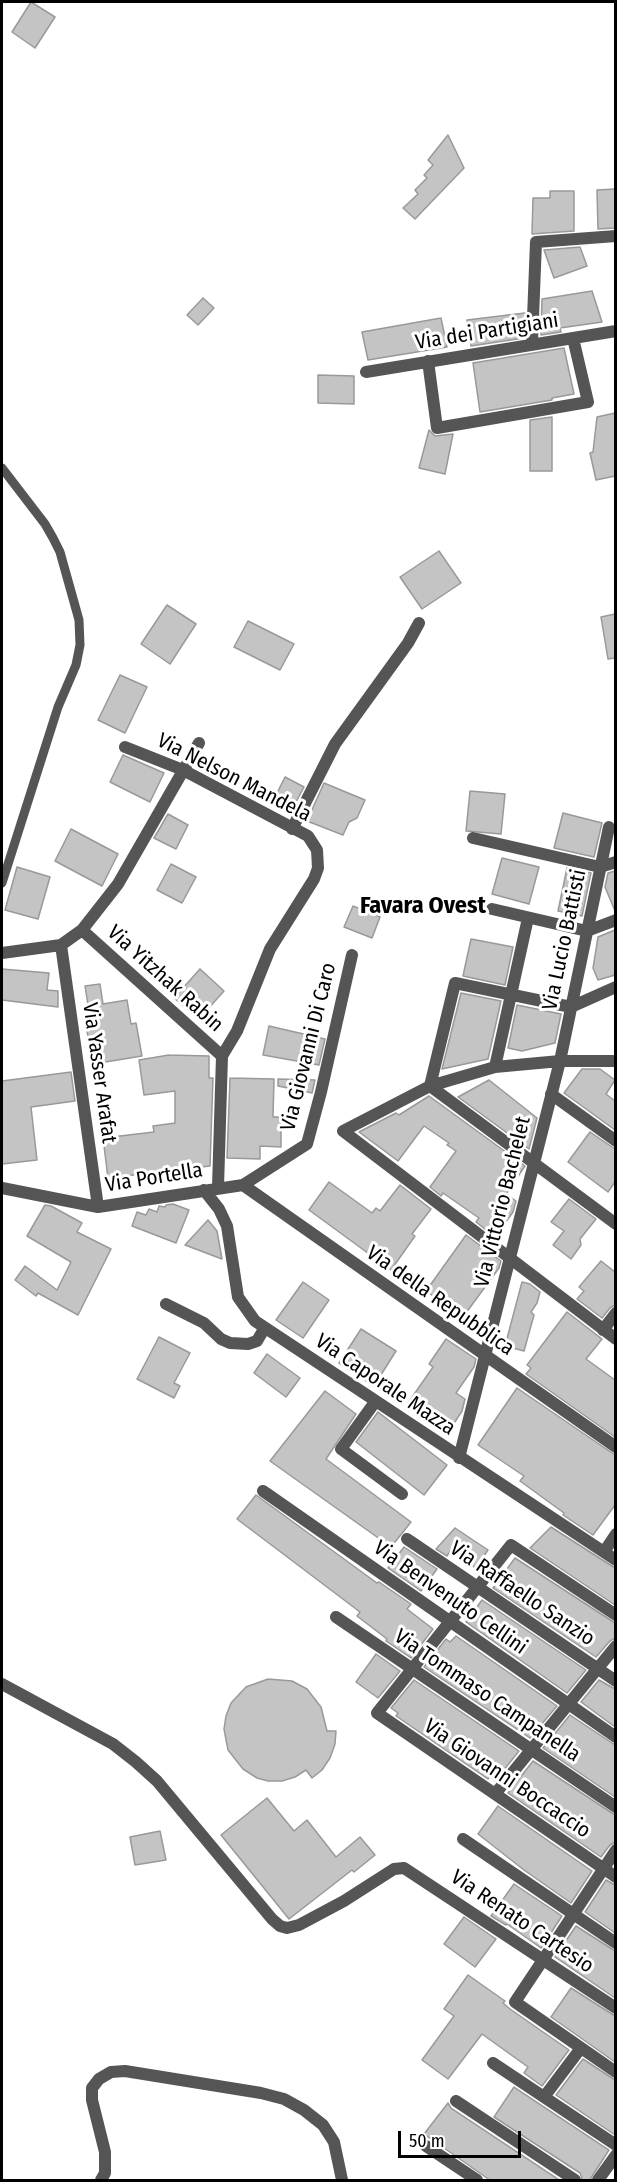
<!DOCTYPE html>
<style>
body{margin:0}
#map{position:relative;width:617px;height:2182px;overflow:hidden;background:#fff;font-family:"Fira Sans Condensed",sans-serif}
canvas{display:block}
.frame{position:absolute;inset:0;border:3px solid #000;pointer-events:none}
.scale{position:absolute;left:398px;top:2131px;width:123px;height:27px;box-sizing:border-box;border:3px solid #000;border-top:0;padding-left:8px;font-size:18px;line-height:21px;white-space:nowrap;color:#000;-webkit-text-stroke:4px #fff;paint-order:stroke}
</style>
<div id="map">
<canvas width="617" height="2182"></canvas>
<div class="frame"></div>
<div class="scale">50 m</div>
</div>
<script>
const g = document.querySelector('canvas').getContext('2d');
g.lineJoin = 'round';
function fill(path, color) {
  g.fillStyle = color;
  g.fill(path, 'evenodd');
}
function shape(rows) {
  const path = new Path2D();
  for (const r of rows) {
    path.moveTo(r[0], r[1]);
    for (let i = 2; i < r.length; i += 2) path.lineTo(r[i], r[i + 1]);
  }
  return path;
}
function strokePath(path, color, width, dash) {
  g.strokeStyle = color;
  g.lineWidth = width;
  g.lineCap = dash ? 'butt' : 'round';
  g.setLineDash(dash || []);
  g.stroke(path);
}
function write(font, color, halo, rows, align = 'center') {
  g.font = font + ' "Fira Sans Condensed",sans-serif';
  g.lineWidth = 6;
  g.setLineDash([]);
  g.textBaseline = 'middle';
  g.strokeStyle = halo;
  g.fillStyle = color;
  for (const [text, x, y, turn = 0] of rows) {
    g.save();
    g.translate(x, y);
    g.rotate((+turn || 0) * Math.PI / 180);
    g.textAlign = isNaN(turn) ? turn : align;
    if (halo) g.strokeText(text, 0, 0);
    g.fillText(text, 0, 0);
    g.restore();
  }
}
const building = shape([
 [31,2,55,17,35,48,12,32,31,2],
 [448,135,464,168,415,219,403,208,418,194,415,190,427,178,424,175,433,165,428,160,448,135],
 [615,189,615,228,598,229,597,190,615,189],
 [550,191,574,191,574,231,532,234,533,198,550,198,550,191],
 [580,247,587,266,554,278,544,250,580,247],
 [592,291,602,322,560,328,561,332,541,335,542,299,592,291],
 [203,298,214,308,198,325,187,315,203,298],
 [525,313,524,338,471,346,467,320,525,313],
 [441,318,447,347,368,360,362,332,441,318],
 [564,348,574,394,552,398,552,400,480,412,473,363,564,348],
 [318,375,354,376,354,404,318,403,318,375],
 [615,413,615,476,596,480,590,453,593,452,597,417,615,413],
 [552,417,552,471,530,471,530,420,552,417],
 [429,430,435,436,453,434,445,474,419,468,429,430],
 [439,551,461,583,422,609,400,577,439,551],
 [167,605,196,624,170,664,141,644,167,605],
 [615,614,615,658,608,659,601,617,615,614],
 [248,621,294,644,280,670,234,647,248,621],
 [120,675,147,687,125,733,98,720,120,675],
 [123,755,164,773,150,802,110,782,123,755],
 [285,777,304,787,295,804,276,795,285,777],
 [324,783,365,800,357,818,349,822,343,835,307,821,324,783],
 [470,791,505,794,501,834,466,831,470,791],
 [563,813,602,823,594,857,554,848,563,813],
 [168,814,188,825,176,849,154,838,168,814],
 [71,829,118,854,102,886,55,861,71,829],
 [502,858,539,867,529,904,492,894,502,858],
 [171,864,196,877,182,903,157,890,171,864],
 [17,867,50,877,38,919,5,910,17,867],
 [567,868,591,873,582,916,558,911,567,868],
 [615,871,615,911,605,887,608,873,615,871],
 [353,906,380,917,372,938,344,927,353,906],
 [615,930,615,975,598,980,593,968,598,937,615,930],
 [471,939,513,947,505,985,463,976,471,939],
 [2,969,49,973,47,990,58,991,58,1007,2,1000,2,969],
 [200,969,224,991,199,1019,174,998,200,969],
 [100,984,103,1004,127,1000,131,1024,136,1023,142,1056,93,1064,87,1031,92,1030,85,986,100,984],
 [461,993,501,1001,488,1059,442,1069,461,993],
 [517,1005,561,1014,555,1043,522,1051,508,1048,517,1005],
 [269,1026,325,1039,319,1065,263,1055,269,1026],
 [169,1055,209,1056,209,1078,213,1078,210,1166,108,1178,103,1138,154,1132,153,1126,175,1123,175,1091,144,1095,139,1060,169,1055],
 [582,1069,600,1069,615,1080,606,1094,615,1101,615,1130,564,1093,582,1069],
 [71,1072,75,1101,31,1107,37,1160,2,1164,2,1081,71,1072],
 [230,1078,274,1079,273,1117,281,1117,281,1147,260,1146,260,1159,227,1158,230,1078],
 [278,1079,315,1080,312,1093,278,1086,278,1079],
 [489,1080,537,1118,529,1149,458,1097,489,1080],
 [429,1096,525,1166,506,1194,516,1201,513,1212,495,1237,476,1222,479,1218,443,1193,441,1196,430,1187,456,1151,447,1145,449,1143,424,1126,398,1161,359,1132,396,1113,399,1115,429,1096],
 [590,1132,615,1149,615,1182,608,1192,568,1162,590,1132],
 [329,1182,372,1213,376,1208,380,1211,400,1185,431,1209,412,1234,415,1236,391,1270,309,1210,329,1182],
 [569,1199,596,1219,580,1239,581,1245,571,1259,553,1245,564,1231,551,1222,569,1199],
 [173,1204,189,1210,176,1243,132,1226,137,1212,146,1215,149,1209,157,1212,159,1206,165,1207,166,1205,173,1204],
 [45,1205,51,1206,82,1223,77,1232,111,1249,78,1315,38,1293,36,1296,15,1280,25,1266,57,1290,71,1262,27,1236,45,1205],
 [208,1220,217,1231,222,1259,185,1245,208,1220],
 [466,1235,501,1261,499,1268,463,1317,426,1291,466,1235],
 [601,1261,615,1272,615,1305,610,1308,602,1318,577,1299,584,1291,579,1287,601,1261],
 [303,1282,329,1300,303,1338,276,1320,303,1282],
 [522,1282,530,1284,540,1292,537,1303,531,1312,534,1315,524,1351,505,1346,522,1282],
 [567,1312,602,1339,586,1359,615,1380,615,1437,526,1374,531,1368,527,1365,567,1312],
 [361,1329,396,1351,374,1386,339,1363,361,1329],
 [159,1337,190,1353,174,1383,180,1386,174,1398,137,1379,159,1337],
 [446,1339,476,1359,474,1367,456,1393,465,1399,462,1411,449,1431,408,1403,433,1367,429,1364,446,1339],
 [267,1354,300,1378,286,1397,254,1373,267,1354],
 [517,1388,615,1455,615,1505,593,1535,563,1515,564,1513,520,1481,524,1476,478,1445,517,1388],
 [325,1391,356,1414,326,1459,411,1522,391,1547,270,1461,325,1391],
 [378,1412,447,1465,424,1495,356,1442,378,1412],
 [256,1495,377,1583,379,1582,411,1604,407,1609,433,1629,411,1658,386,1641,387,1639,357,1616,360,1612,237,1519,256,1495],
 [551,1527,615,1568,615,1605,530,1548,551,1527],
 [455,1528,488,1550,476,1568,450,1551,447,1556,436,1549,455,1528],
 [404,1547,437,1569,421,1591,388,1568,404,1547],
 [515,1558,615,1623,615,1638,610,1641,596,1657,493,1588,515,1558],
 [482,1600,586,1670,567,1693,466,1622,482,1600],
 [456,1636,557,1706,530,1738,424,1667,446,1639,450,1642,456,1636],
 [376,1654,400,1671,378,1698,356,1682,376,1654],
 [268,1679,292,1681,307,1689,321,1707,327,1731,336,1731,335,1744,330,1758,322,1770,312,1778,306,1770,295,1777,282,1781,268,1781,257,1778,243,1769,228,1750,224,1729,226,1716,231,1703,246,1687,268,1679],
 [414,1680,519,1751,495,1781,490,1776,488,1779,396,1716,398,1713,391,1708,414,1680],
 [599,1680,615,1689,615,1727,581,1702,599,1680],
 [570,1715,615,1745,615,1797,543,1748,570,1715],
 [533,1761,615,1815,615,1842,610,1845,601,1857,508,1793,533,1761],
 [267,1798,294,1831,307,1820,336,1857,360,1837,375,1855,354,1872,352,1870,289,1919,221,1835,267,1798],
 [498,1806,592,1871,571,1903,524,1870,478,1834,498,1806],
 [160,1831,166,1860,135,1865,130,1837,160,1831],
 [606,1880,615,1885,615,1933,585,1912,606,1880],
 [514,1884,562,1916,541,1948,507,1924,506,1925,491,1916,514,1884],
 [464,1917,496,1939,475,1967,444,1944,464,1917],
 [576,1926,615,1951,615,1998,555,1957,576,1926],
 [468,1975,505,2001,503,2003,510,2009,569,2050,542,2086,524,2073,528,2067,482,2034,448,2079,422,2060,454,2016,444,2009,468,1975],
 [571,1988,615,2016,615,2062,551,2017,571,1988],
 [583,2059,615,2080,615,2135,556,2095,583,2059],
 [514,2087,609,2150,589,2181,583,2181,580,2173,494,2117,514,2087],
 [448,2103,451,2108,561,2181,491,2181,484,2176,424,2134,448,2103]
]);
const lane = shape([
 [2,468,45,524,53,538,60,552,79,620,80,645,76,665,58,707,2,883]
]);
const street = shape([
 [532,343,536,242,616,236],
 [428,361,437,428,588,402,573,338],
 [366,372,616,331],
 [125,747,183,770,308,836,317,850,318,868,314,879,270,949,237,1031,222,1056,218,1187],
 [292,829,335,744,408,643,419,623],
 [473,838,600,867,616,862],
 [492,909,587,931,616,920],
 [82,930,222,1056],
 [61,945,98,1207],
 [2,953,61,945,82,930,118,884,199,743],
 [616,987,571,1007,455,983,430,1086,616,1224],
 [616,1061,560,1061,495,1067,430,1086,343,1131,616,1339],
 [495,1067,528,918],
 [551,1094,616,1141],
 [243,1185,616,1447],
 [2,1188,98,1207,243,1185,307,1144,321,1092,352,955],
 [204,1190,219,1209,227,1226,238,1297,255,1321,616,1560],
 [166,1304,204,1323,221,1339,230,1343,248,1344,257,1341,264,1329],
 [603,1330,616,1313],
 [375,1402,341,1449,402,1494],
 [459,1458,560,1061,609,827],
 [263,1491,616,1737],
 [407,1539,616,1681],
 [604,1552,616,1534],
 [616,1615,511,1545,377,1713,616,1877],
 [336,1617,616,1807],
 [2,1684,113,1744,136,1762,157,1781,272,1919,280,1926,287,1928,299,1925,344,1901,394,1869,404,1868,616,2008],
 [495,1794,616,1646],
 [463,1839,616,1943],
 [616,1850,515,2002,616,2072],
 [493,2063,616,2145],
 [544,2097,581,2048],
 [456,2101,575,2180],
 [426,2146,477,2180],
 [101,2180,105,2173,105,2152,92,2100,92,2088,99,2079,111,2072,125,2071,261,2093,284,2099,304,2110,323,2125,334,2142,342,2180],
 [598,2180,616,2155]
]);
const streetNames = [
 ["Via dei Partigiani",487,332,-9],
 ["Via Nelson Mandela",234,778,27],
 ["Via Lucio Battisti",565,940,-78],
 ["Via Yitzhak Rabin",165,979,42],
 ["Via Giovanni Di Caro",309,1047,-76],
 ["Via Yasser Arafat",99,1073,82],
 ["Via Portella",154,1178,-9],
 ["Via Vittorio Bachelet",503,1202,-76],
 ["Via della Repubblica",440,1301,35],
 ["Via Caporale Mazza",385,1385,34],
 ["Via Raffaello Sanzio",522,1594,34],
 ["Via Benvenuto Cellini",450,1598,35],
 ["Via Tommaso Campanella",487,1696,34],
 ["Via Giovanni Boccaccio",507,1779,34],
 ["Via Renato Cartesio",522,1922,34]
];
const quarterNames = [
 ["Favara Ovest",423,906]
];
fill(building, '#c4c4c4');
strokePath(building, '#999', 1.5);
strokePath(lane, '#555', 9);
strokePath(street, '#555', 12);
write('21px', '#000', '#fff', streetNames);
write('bold 24px', '#000', '#fff', quarterNames);
</script>
